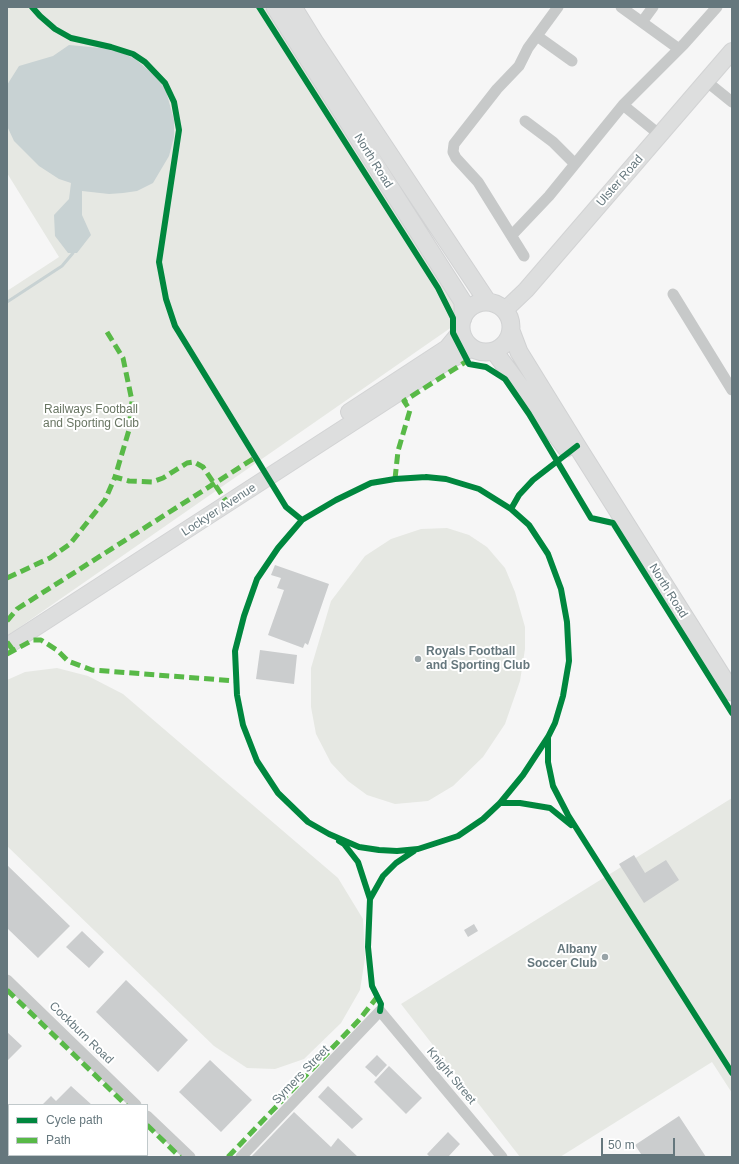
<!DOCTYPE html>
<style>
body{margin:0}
#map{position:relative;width:739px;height:1164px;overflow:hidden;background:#f6f6f6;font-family:Arial,sans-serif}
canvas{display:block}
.frame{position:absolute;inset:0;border:8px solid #65777d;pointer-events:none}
.legend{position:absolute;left:8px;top:1104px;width:140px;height:52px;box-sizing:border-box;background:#fff;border:1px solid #c1c9cb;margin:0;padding:5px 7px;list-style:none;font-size:12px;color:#65777d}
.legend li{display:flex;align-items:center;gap:8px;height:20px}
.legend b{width:20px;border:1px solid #c1c9cb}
.scale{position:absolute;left:601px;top:1138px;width:74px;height:18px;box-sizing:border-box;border:2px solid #65777d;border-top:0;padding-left:5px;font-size:12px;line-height:14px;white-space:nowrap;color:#65777d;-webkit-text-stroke:3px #fff;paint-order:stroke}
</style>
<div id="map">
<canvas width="739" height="1164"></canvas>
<div class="frame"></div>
<ul class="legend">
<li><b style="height:5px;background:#00873e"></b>Cycle path</li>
<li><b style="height:5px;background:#58b947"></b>Path</li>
</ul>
<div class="scale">50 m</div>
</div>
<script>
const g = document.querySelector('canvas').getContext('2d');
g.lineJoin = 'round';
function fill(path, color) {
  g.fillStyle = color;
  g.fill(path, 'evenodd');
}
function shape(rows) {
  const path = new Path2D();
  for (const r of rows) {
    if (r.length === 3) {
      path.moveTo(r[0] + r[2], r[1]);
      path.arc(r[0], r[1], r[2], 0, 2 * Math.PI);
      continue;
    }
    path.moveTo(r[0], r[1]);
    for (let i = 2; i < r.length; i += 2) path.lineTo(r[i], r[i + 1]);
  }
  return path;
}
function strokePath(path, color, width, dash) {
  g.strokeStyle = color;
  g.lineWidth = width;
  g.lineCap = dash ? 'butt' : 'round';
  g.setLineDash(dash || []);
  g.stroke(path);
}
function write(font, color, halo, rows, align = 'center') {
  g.font = font + ' Arial,sans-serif';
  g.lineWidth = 4;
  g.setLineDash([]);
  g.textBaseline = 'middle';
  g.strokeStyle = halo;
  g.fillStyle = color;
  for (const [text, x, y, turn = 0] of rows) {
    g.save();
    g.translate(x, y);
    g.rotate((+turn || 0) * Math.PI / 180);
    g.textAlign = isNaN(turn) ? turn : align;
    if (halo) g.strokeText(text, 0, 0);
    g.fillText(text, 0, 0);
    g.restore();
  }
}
const green = shape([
 [7,7,269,7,448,291,456,308,459,322,7,636,7,291,59,257,7,173],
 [447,528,469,535,487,547,505,568,515,592,525,627,525,649,520,681,505,724,483,757,453,786,428,801,395,804,367,795,348,781,331,763,316,734,311,707,311,668,331,601,365,556,391,539,421,529],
 [57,668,88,676,123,694,338,878,363,919,365,958,360,990,341,1023,304,1059,275,1069,247,1068,214,1046,7,846,7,680,25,672],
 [732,798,732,1093,712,1062,560,1157,520,1157,401,1004]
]);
const water = shape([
 [69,45,101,48,120,52,135,59,157,77,166,91,174,120,174,137,169,156,153,183,137,191,123,193,109,194,82,191,82,215,91,235,77,253,68,253,55,236,54,215,69,199,71,183,59,179,39,166,14,141,7,126,7,85,19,66,53,56]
]);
const stream = shape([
 [7,302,62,266,73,253]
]);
const building = shape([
 [275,565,329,584,308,645,305,643,303,648,268,635,284,590,277,588,281,578,271,575],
 [260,650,297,655,294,684,256,679],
 [634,855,645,873,666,860,679,880,644,903,619,864],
 [7,865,70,926,38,958,7,928],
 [474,924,478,931,468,937,464,930],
 [82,931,104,952,89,968,66,947],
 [126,980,188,1040,158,1072,96,1012],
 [7,1032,22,1046,7,1061],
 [377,1055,387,1065,376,1077,365,1067],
 [210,1060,252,1100,221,1132,179,1092],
 [389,1066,422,1098,406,1114,374,1082],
 [71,1086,92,1105,42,1105,51,1096,56,1101],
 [328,1086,363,1119,352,1129,318,1097],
 [294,1112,331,1147,338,1138,358,1157,251,1157],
 [9,1115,9,1150,7,1152,7,1118],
 [679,1116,706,1157,643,1157,635,1145],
 [448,1132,460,1144,448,1157,430,1157,427,1154],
 [18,1155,47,1155,45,1157,20,1157]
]);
const minor = shape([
 [621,7,679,49],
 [642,22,653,7],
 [537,36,572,61],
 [706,81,732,102],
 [623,105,660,135],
 [525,121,553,142,575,164],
 [512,235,549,196,623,105,684,44,717,7],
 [524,256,478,182,456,158,453,152,454,144,497,89,519,66,528,48,558,7],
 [673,294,732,390],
 [7,980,136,1105],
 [147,1116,190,1157],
 [241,1157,380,1011,502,1157]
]);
const secondary = shape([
 [505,310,526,290,732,51],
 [349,412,447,348,461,331],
 [7,646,443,364,472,348]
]);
const primary = shape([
 [275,7,463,302,463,318],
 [293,7,314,41,487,301],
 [486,327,25],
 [511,331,519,352,577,446,732,692],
 [494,351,566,448]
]);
const quiet = shape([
 [107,332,123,358,132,401,129,430,115,477,129,481,152,482,163,478,187,463,194,462,203,467,228,504],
 [395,479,398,451,410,410,404,401,467,361],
 [7,578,50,558,70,544,105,500,115,477],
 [7,621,17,609,256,457],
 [7,642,13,650],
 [7,654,33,640,41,640,57,650,68,661,92,670,236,681],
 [7,990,126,1105],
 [147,1125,180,1157],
 [228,1157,359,1020,378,996]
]);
const cycleway = shape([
 [32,7,40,16,55,29,71,38,111,47,133,54,145,62,165,83,174,102,179,130,159,262,166,299,175,326,286,507,302,520],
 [259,7,438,288,453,318,453,333,469,364,486,367,505,379,529,414,591,518,613,523,732,713],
 [426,477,446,479,479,489,511,509,529,525,548,554,561,589,567,622,569,661,563,696,555,723,548,737,523,775,500,803,483,819,458,836,418,849,397,851,379,850,359,847,329,834,308,822,278,793,257,761,243,725,237,695,235,651,244,616,257,579,278,548,302,520,336,500,371,483,395,479,426,477],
 [511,509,519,495,533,480,577,446],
 [548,737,548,762,553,786,568,815,732,1073],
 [500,803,520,803,550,808,571,825],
 [339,841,344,844,358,862,370,899],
 [380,1011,381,1004,372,986,368,947,370,899,383,876,396,863,414,851]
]);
const markers = [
 [418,659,4,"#98a3a7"],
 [605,957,4,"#98a3a7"]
];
const streetNames = [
 ["North Road",373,161,58],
 ["Ulster Road",620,181,-49],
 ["Lockyer Avenue",219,510,-33],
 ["North Road",668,591,58],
 ["Cockburn Road",81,1033,44],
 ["Symers Street",301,1075,-46],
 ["Knight Street",451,1076,50]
];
const parkNames = [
 ["Railways Football",91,410],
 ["and Sporting Club",91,424]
];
const poiNames = [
 ["Royals Football",426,652],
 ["and Sporting Club",426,666],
 ["Albany",597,950,"right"],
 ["Soccer Club",597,964,"right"]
];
fill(green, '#e6e8e3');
fill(water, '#c8d2d3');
strokePath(stream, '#c8d2d3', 3);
fill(building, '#cbcdce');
strokePath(secondary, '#d2d3d4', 18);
strokePath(primary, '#d1d2d3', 19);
strokePath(minor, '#c7c9c9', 11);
strokePath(secondary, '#dddede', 16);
strokePath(primary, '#dddede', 17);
strokePath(quiet, '#58b947', 5, [10, 5]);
strokePath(cycleway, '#00873e', 6);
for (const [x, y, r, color] of markers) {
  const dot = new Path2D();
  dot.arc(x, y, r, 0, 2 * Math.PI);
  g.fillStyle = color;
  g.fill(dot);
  strokePath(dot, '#fff', 1.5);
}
write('12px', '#65777d', '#fff', streetNames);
write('12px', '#697663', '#fff', parkNames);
write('bold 12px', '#65777d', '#fff', poiNames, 'left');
</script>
